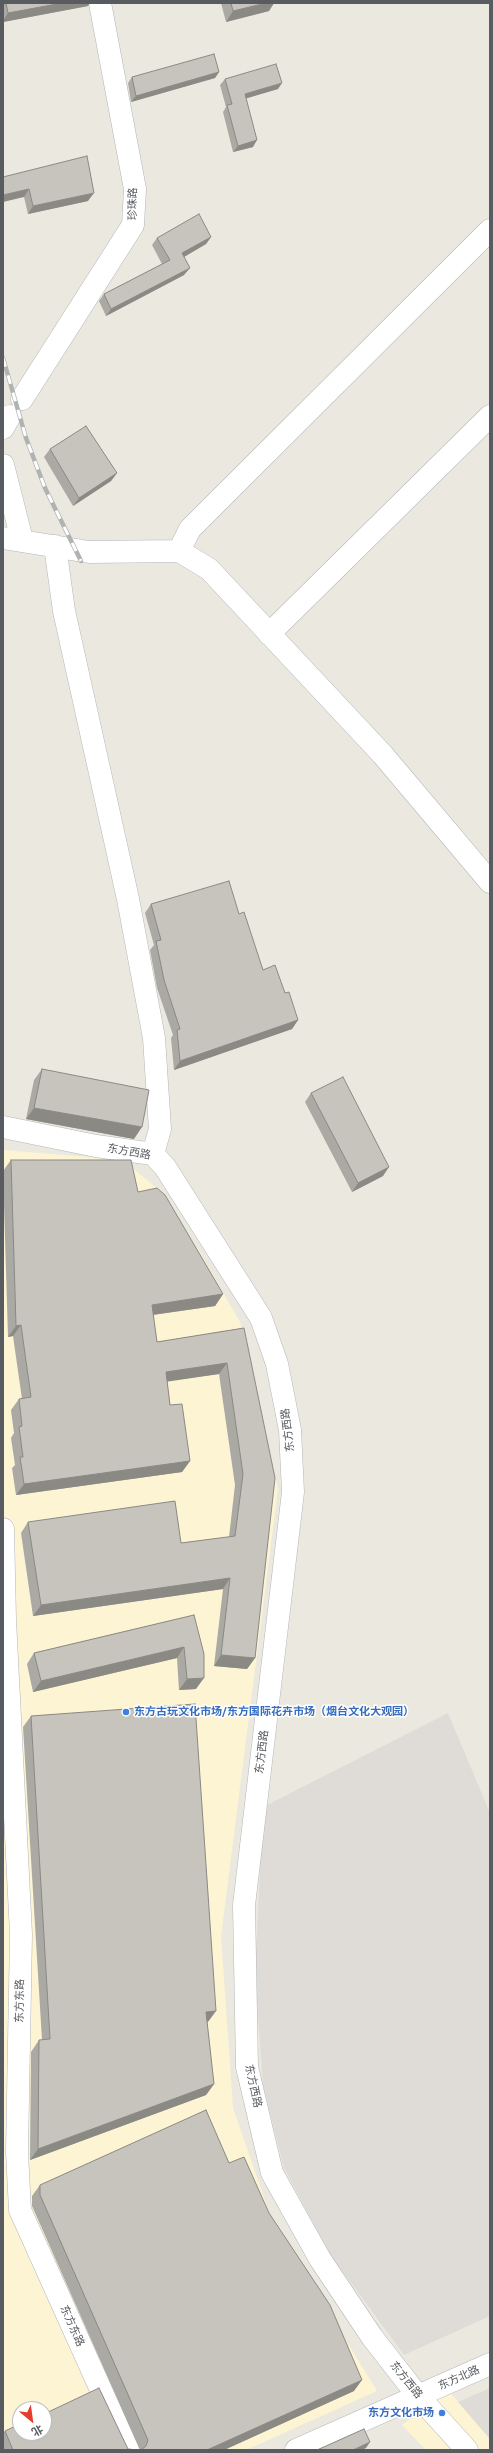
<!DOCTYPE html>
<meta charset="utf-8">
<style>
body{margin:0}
#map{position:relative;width:493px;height:2453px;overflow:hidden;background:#ebe9df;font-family:"IBM Plex Sans","Noto Sans SC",sans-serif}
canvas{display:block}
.frame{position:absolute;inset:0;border:4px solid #585c60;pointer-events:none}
.north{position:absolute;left:12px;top:2401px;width:40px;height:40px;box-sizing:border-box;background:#fff;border:1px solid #bcbebf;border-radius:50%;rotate:151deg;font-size:11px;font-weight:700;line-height:16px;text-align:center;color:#585c60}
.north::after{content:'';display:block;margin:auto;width:14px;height:18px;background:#e53f2c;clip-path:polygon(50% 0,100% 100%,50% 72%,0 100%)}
</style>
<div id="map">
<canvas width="493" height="2453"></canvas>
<div class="frame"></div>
<div class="north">北</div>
</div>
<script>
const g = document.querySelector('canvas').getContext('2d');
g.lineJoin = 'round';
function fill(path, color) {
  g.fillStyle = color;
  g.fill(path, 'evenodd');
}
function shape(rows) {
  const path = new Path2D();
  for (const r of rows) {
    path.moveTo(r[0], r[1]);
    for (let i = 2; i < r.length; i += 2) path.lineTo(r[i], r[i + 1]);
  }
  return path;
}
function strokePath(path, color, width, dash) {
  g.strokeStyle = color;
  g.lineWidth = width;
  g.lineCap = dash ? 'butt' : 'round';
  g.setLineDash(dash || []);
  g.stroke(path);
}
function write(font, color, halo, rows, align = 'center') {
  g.font = font + ' "IBM Plex Sans","Noto Sans SC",sans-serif';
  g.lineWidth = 3;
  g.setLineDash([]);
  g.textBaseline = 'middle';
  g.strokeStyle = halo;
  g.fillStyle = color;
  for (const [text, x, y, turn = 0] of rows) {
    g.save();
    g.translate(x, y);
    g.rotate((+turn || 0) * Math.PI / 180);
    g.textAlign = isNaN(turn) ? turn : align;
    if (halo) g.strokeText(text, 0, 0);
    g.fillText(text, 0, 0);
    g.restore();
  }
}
const commercial = shape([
 [3,1150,123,1160,159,1190,199,1251,240,1322,278,1489,221,1936,233,2108,271,2218,377,2391,246,2450,3,2450],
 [20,2409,44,2409,44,2433,20,2433],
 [448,2390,490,2439,490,2450,426,2450,402,2425]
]);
const industrial = shape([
 [448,1713,490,1813,490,2316,404,2355,329,2253,284,2168,263,2085,255,1973,263,1807],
 [490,2388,490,2439,458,2402]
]);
const minor = shape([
 [22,399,133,225,135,189,100,3],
 [3,428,10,416],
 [3,465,22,540],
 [3,538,89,552,179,551,209,569,383,755,490,882],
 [55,546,64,611,128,899,154,1038,160,1129,153,1154],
 [179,551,190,529,490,230],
 [269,634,490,416],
 [3,1127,96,1146,153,1154,165,1167,261,1318,277,1364,290,1430,293,1492,244,1905,247,2067,272,2173,320,2259,372,2337,418,2396,467,2450],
 [3,1529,5,1620,21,1934,17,2152,20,2210,128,2450],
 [296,2450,490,2364]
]);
const rail = shape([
 [3,358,26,438,45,488,81,561]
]);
const wall = shape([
 [3,3,90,3,88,6,3,22],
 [221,3,274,3,269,11,226,22],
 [219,72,215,78,131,102,128,83,132,77],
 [225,79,278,89,246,98,253,147,233,152,223,112,226,107,220,85],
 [3,177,88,201,28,214,24,197],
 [211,237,206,244,184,257,184,275,106,316,99,301,104,294,162,264,152,245,157,238],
 [50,449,117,473,111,481,73,506,44,457],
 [151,904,239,914,263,970,285,993,298,1020,292,1029,174,1070,171,1038,173,1035,157,988,150,950,154,945,145,913],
 [42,1069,134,1139,26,1119,34,1080],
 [311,1093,383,1176,352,1192,305,1102],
 [11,1160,138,1192,223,1294,215,1306,153,1315,157,1342,244,1328,255,1658,247,1669,214,1666,223,1589,33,1616,21,1533,28,1522,181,1543,229,1537,235,1485,219,1374,167,1381,170,1405,190,1461,182,1472,16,1495,12,1468,15,1465,11,1438,14,1433,11,1410,19,1399,22,1399,13,1336,8,1337,3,1171],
 [194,1615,196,1689,179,1690,177,1658,33,1692,27,1664,34,1653],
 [31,1716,208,2022,207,2022,214,2084,206,2095,30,2160,31,2052,39,2040,42,2040,23,1727],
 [229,2163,269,2213,354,2391,224,2450,140,2450,32,2206,32,2196,40,2185],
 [5,2431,128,2449,138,2450,3,2450,3,2434]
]);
const shadedWall = shape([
 [62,3,90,3,88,6,3,22,3,21,8,13],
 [266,3,274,3,269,11,226,22,233,11],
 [219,72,215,78,131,102,136,96],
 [282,83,278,89,241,100,245,94],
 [257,140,253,147,233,152,238,146],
 [29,189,24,197,3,202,3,195],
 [94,193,88,201,28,214,33,206],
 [211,237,206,244,177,261,182,253],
 [190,268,184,275,106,316,111,309],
 [117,473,111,481,73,506,79,498],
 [298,1020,292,1029,174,1070,180,1061],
 [34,1108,142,1127,134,1139,26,1119],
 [389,1167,383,1176,352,1192,358,1183],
 [223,1294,215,1306,144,1316,152,1305],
 [21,1325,13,1336,8,1337,16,1326],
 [227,1363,219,1374,158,1383,166,1372],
 [190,1461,182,1472,16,1495,24,1484],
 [230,1578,223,1589,33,1616,41,1605],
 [184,1647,177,1658,33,1692,41,1681],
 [221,1655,255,1658,247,1669,214,1666],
 [204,1678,196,1689,179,1690,187,1679],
 [216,2011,208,2022,198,2023,206,2012],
 [214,2084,206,2095,30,2160,38,2149],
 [362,2380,354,2391,224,2450,207,2450],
 [370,2442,366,2448,362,2450,353,2450]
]);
const building = shape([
 [6,3,62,3,8,13,6,3],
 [231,3,266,3,233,11,231,3],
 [214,54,219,72,136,96,132,77,214,54],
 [276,64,282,83,245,94,257,140,238,146,227,105,232,104,225,79,276,64],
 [87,156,94,193,33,206,29,189,3,195,3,177,87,156],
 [199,214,211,237,182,253,190,268,111,309,104,294,170,260,157,238,199,214],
 [86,426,117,473,79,498,50,449,86,426],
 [229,881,239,914,244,912,263,970,275,965,285,993,289,992,298,1020,180,1061,177,1030,180,1029,164,980,156,941,161,940,151,904,229,881],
 [42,1069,149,1090,142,1127,34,1108,42,1069],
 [343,1077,389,1167,358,1183,311,1093,343,1077],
 [11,1160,131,1160,138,1192,157,1188,165,1195,223,1294,152,1305,157,1342,244,1328,275,1478,255,1658,221,1655,230,1578,41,1605,28,1522,175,1501,181,1543,235,1536,243,1474,227,1363,166,1372,170,1405,182,1404,190,1461,24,1484,20,1457,23,1457,19,1427,22,1426,19,1399,31,1397,21,1325,16,1326,11,1160],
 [194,1615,204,1654,204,1678,187,1679,184,1647,41,1681,34,1653,194,1615],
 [195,1704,216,2011,206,2012,214,2084,38,2149,39,2040,50,2039,31,1716,195,1704],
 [206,2110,229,2163,244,2157,269,2213,330,2305,362,2380,207,2450,141,2450,146,2446,148,2440,40,2195,40,2185,206,2110],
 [99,2388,128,2449,138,2450,13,2450,5,2431,20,2424,20,2433,44,2433,44,2414,99,2388],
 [364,2429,370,2442,353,2450,317,2450,364,2429]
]);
const markers = [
 [126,1712,4,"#3f7fe0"],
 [442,2413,4,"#3f7fe0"]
];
const streetNames = [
 ["珍珠路",133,204,-89],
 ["东方西路",129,1152,10],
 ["东方西路",288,1430,-97],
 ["东方西路",262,1752,-83],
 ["东方东路",20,2001,-89],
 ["东方西路",253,2086,78],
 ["东方东路",72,2326,66],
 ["东方北路",459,2378,-24],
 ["东方西路",406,2380,51]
];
const shopNames = [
 ["东方古玩文化市场/东方国际花卉市场（烟台文化大观园）",134,1712],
 ["东方文化市场",434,2413,"right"]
];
fill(commercial, '#fdf4d3');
fill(industrial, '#dfdcd7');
strokePath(minor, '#b2b6ba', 23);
strokePath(minor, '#fff', 22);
strokePath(rail, '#b1b2b2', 4.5);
strokePath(rail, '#fff', 3, [9]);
fill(wall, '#aaa9a3');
fill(shadedWall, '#8b8984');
fill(building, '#c6c4bd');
strokePath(building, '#8b8984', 1);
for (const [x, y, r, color] of markers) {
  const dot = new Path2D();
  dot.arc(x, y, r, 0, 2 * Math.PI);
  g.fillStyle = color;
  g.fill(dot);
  strokePath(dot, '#fff', 1.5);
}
write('11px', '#585c60', '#fff', streetNames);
write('bold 11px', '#366cbe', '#fff', shopNames, 'left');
</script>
